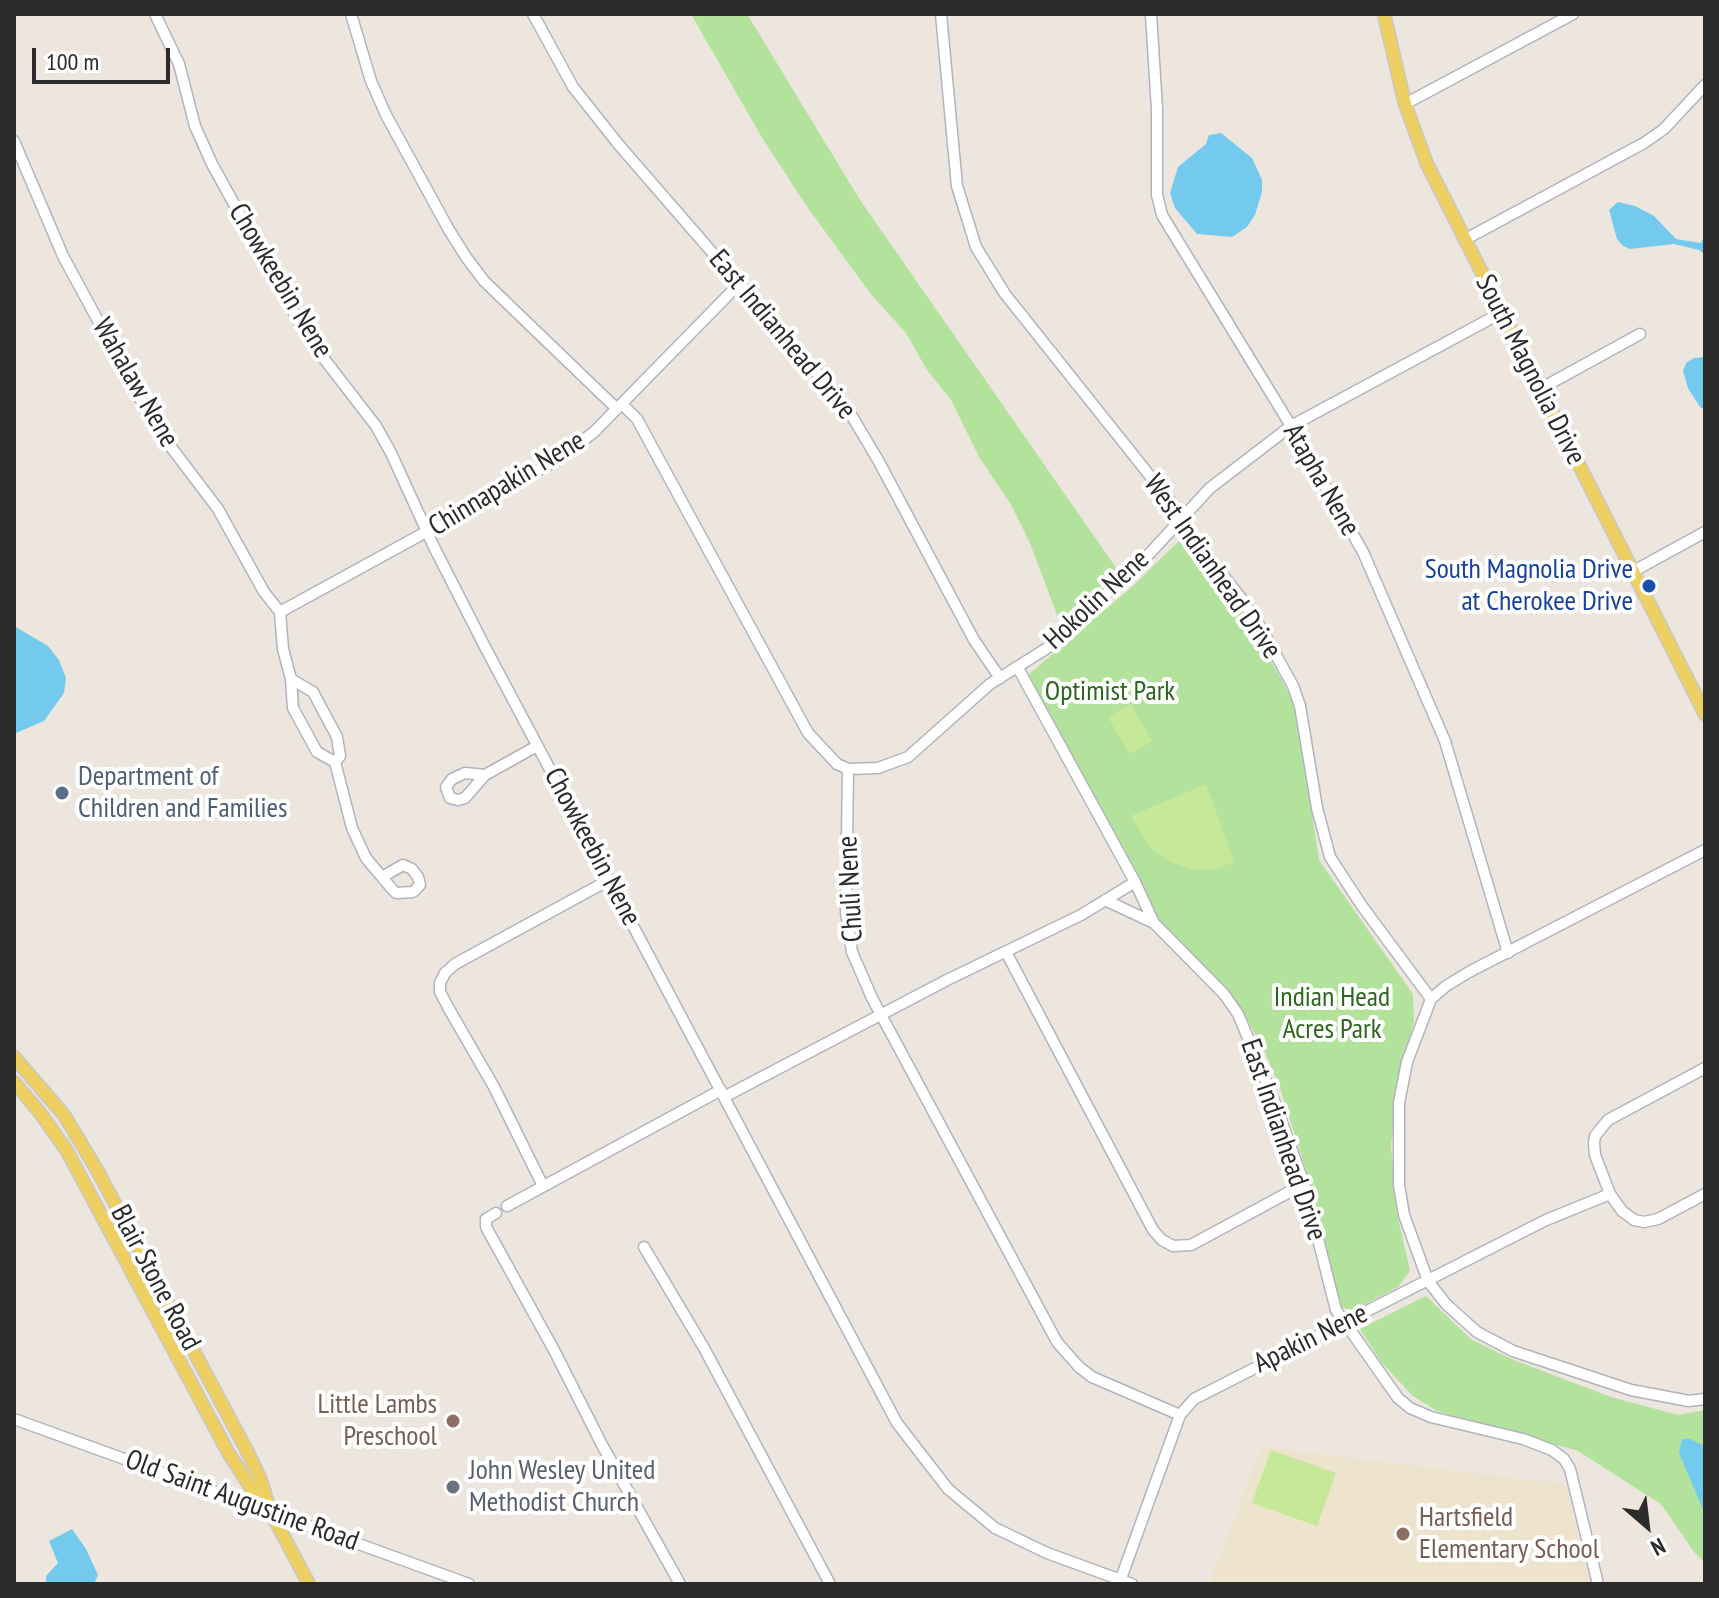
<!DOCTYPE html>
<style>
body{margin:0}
#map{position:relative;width:1719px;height:1598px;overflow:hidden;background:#ede6de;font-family:"PT Sans Narrow",sans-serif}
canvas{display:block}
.frame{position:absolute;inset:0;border:16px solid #2b2b2b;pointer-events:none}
.north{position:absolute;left:1607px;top:1486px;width:80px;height:80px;-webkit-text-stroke:6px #fff;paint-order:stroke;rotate:152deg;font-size:22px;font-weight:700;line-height:32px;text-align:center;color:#2b2b2b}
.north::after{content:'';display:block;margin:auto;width:28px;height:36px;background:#2b2b2b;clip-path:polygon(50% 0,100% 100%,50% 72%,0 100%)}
.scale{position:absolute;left:32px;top:48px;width:138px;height:36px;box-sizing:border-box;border:4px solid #2b2b2b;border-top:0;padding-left:10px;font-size:24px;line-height:28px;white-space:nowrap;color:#2b2b2b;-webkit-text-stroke:6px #fff;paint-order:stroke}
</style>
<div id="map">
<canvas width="1719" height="1598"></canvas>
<div class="frame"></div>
<div class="north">N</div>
<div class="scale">100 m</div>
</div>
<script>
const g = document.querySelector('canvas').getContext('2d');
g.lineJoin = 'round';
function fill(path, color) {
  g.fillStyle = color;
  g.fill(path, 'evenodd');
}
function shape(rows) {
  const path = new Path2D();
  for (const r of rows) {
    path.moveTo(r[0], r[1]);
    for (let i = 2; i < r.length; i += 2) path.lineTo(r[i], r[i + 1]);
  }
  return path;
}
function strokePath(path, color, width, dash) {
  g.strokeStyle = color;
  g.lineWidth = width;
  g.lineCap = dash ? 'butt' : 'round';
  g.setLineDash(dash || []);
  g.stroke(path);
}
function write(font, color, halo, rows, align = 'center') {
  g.font = font + ' "PT Sans Narrow",sans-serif';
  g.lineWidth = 8;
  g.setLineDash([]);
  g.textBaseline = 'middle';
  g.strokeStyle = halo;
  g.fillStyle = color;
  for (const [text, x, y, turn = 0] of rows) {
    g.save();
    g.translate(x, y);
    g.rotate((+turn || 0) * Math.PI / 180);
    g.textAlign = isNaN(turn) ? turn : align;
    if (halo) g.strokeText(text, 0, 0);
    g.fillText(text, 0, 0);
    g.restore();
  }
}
const education = shape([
 [1262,1447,1566,1484,1590,1584,1209,1584]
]);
const green = shape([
 [691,14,747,14,860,200,1119,572,1059,620,1029,541,1010,503,979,457,951,400,927,370,906,333,870,293,808,208,764,141],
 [1186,534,1236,600,1283,682,1297,713,1319,860,1413,994,1414,1022,1398,1084,1391,1145,1396,1209,1410,1271,1398,1287,1352,1311,1342,1307,1331,1276,1308,1176,1280,1088,1264,1050,1242,1011,1229,994,1161,925,1028,675,1134,585],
 [1426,1296,1472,1340,1514,1360,1611,1397,1678,1415,1705,1410,1705,1563,1694,1552,1661,1504,1578,1451,1437,1411,1413,1396,1381,1362,1360,1329]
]);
const pitch = shape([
 [1131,704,1152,741,1129,754,1108,717],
 [1206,784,1234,862,1215,869,1191,869,1168,861,1152,850,1131,816],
 [1271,1450,1336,1473,1317,1526,1252,1503]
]);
const water = shape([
 [1221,133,1252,158,1262,180,1262,192,1255,215,1247,227,1232,237,1197,234,1175,208,1170,193,1178,167,1206,144,1209,135],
 [1618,202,1635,206,1654,216,1676,239,1701,243,1705,235,1705,261,1703,253,1699,250,1674,244,1630,249,1623,246,1617,239,1609,210],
 [1705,357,1705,410,1700,407,1688,388,1683,371,1686,363,1694,358],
 [14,626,48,646,59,660,66,678,64,693,44,721,16,733],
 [1682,1439,1690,1439,1705,1446,1705,1514,1679,1453],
 [72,1529,86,1549,98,1575,94,1584,46,1584,46,1576,58,1563,49,1541]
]);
const minor = shape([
 [155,14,179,64,195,126,212,164,298,320,318,351,376,426,391,453,434,547,485,647,897,1423,948,1489,995,1528,1047,1553,1132,1584],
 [351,14,371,81,386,115,449,230,466,257,484,281,617,409],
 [533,14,573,87,619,145,847,408,878,460,974,640,1000,678],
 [941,14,957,186,976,247,1005,294,1174,506,1186,528,1241,598,1264,633,1293,686,1300,706,1317,808,1330,857,1362,906,1431,999],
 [1151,14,1157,109,1157,195,1162,215,1291,426,1363,552,1445,741,1508,953],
 [1405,104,1573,14],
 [14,141,63,256,155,426,218,509,264,592,280,612,283,649,291,679,293,708,317,752,335,762],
 [1464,240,1644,143,1664,129,1705,85],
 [1540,389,1640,334],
 [622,404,637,419,808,733,837,764,848,769,878,768,908,757,990,684,1052,645,1150,553,1210,488,1291,426,1501,313],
 [1632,572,1705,532],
 [280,612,559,459,594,432,740,283],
 [1018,668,1135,882,1154,923,1224,994,1238,1014,1273,1098,1304,1184,1336,1310,1398,1398,1410,1408,1431,1417,1523,1439,1552,1450,1564,1459,1570,1469,1598,1584],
 [291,679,313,692,337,737,340,756,335,762,352,828,366,858,376,870,382,877,391,888,396,893,413,892,420,885,418,877,412,869,403,865,382,877],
 [848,769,846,912,852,952,872,998,1057,1342,1079,1367,1092,1377,1180,1415],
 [465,773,485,775,465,798,458,800,450,798,446,787,452,779,465,773],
 [485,775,537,746],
 [1705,850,1469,972,1446,986,1431,999,1407,1062,1399,1103,1399,1185,1404,1215,1428,1281,1446,1304,1477,1332,1513,1351,1631,1390,1689,1401,1705,1399],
 [1105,900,1154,923],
 [1006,952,1153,1230,1162,1240,1173,1246,1191,1245,1304,1184],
 [1705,1068,1608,1120,1595,1136,1594,1143,1595,1155,1610,1194,1622,1211,1634,1220,1644,1222,1658,1219,1705,1194],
 [724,1097,947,980,1081,915,1135,882],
 [543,1186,494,1087,449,1009,440,992,440,983,445,973,455,964,609,880],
 [507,1206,721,1090],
 [496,1213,486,1219,486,1227,555,1352,601,1443,680,1584],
 [644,1247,704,1348,830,1584],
 [14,1419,469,1584],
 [1119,1584,1180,1415,1194,1399,1546,1220,1610,1194]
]);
const major = shape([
 [1384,14,1405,104,1427,164,1705,714],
 [14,1057,64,1115,97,1170,246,1449,260,1478,271,1513,309,1584],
 [14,1082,41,1114,67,1151,228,1452,256,1496,269,1511]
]);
const markers = [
 [1649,586,8,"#1a4fb4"],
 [62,793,8,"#5c6f8a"],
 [453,1421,8,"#8d6e63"],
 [453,1487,8,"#6b7280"],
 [1403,1534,8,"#8d6e63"]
];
const streetNames = [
 ["Chowkeebin Nene",280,281,59],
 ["East Indianhead Drive",782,335,50],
 ["South Magnolia Drive",1530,370,63],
 ["Wahalaw Nene",135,383,60],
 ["Atapha Nene",1321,480,60],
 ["Chinnapakin Nene",507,484,-31],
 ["West Indianhead Drive",1212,567,55],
 ["Hokolin Nene",1097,600,-43],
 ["Chowkeebin Nene",592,847,62],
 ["Chuli Nene",851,889,-93],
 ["East Indianhead Drive",1283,1140,71],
 ["Blair Stone Road",155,1278,62],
 ["Apakin Nene",1311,1339,-26],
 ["Old Saint Augustine Road",242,1501,20]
];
const transitNames = [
 ["South Magnolia Drive",1633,570],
 ["at Cherokee Drive",1633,602]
];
const parkNames = [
 ["Optimist Park",1110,692],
 ["Indian Head",1332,998],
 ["Acres Park",1332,1030]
];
const serviceNames = [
 ["Department of",78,777],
 ["Children and Families",78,809]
];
const educationNames = [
 ["Little Lambs",437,1405],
 ["Preschool",437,1437],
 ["Hartsfield",1419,1518,"left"],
 ["Elementary School",1419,1550,"left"]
];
const worshipNames = [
 ["John Wesley United",469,1471],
 ["Methodist Church",469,1503]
];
fill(education, '#eee4ce');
fill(green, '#b2e29c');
fill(pitch, '#c5e998');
fill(water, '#73caec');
strokePath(minor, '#b1b4be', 13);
strokePath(major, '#c8c8c8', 15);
strokePath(minor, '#fff', 10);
strokePath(major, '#eecf62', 12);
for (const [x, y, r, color] of markers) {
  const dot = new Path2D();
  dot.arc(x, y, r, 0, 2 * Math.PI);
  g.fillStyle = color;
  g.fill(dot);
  strokePath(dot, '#fff', 3);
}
write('28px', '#2b2b2b', '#fff', streetNames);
write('28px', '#164399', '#fff', transitNames, 'right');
write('28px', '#2a681c', '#fff', parkNames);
write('28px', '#4e5e75', '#fff', serviceNames, 'left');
write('28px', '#785e54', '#fff', educationNames, 'right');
write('28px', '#5b616d', '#fff', worshipNames, 'left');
</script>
